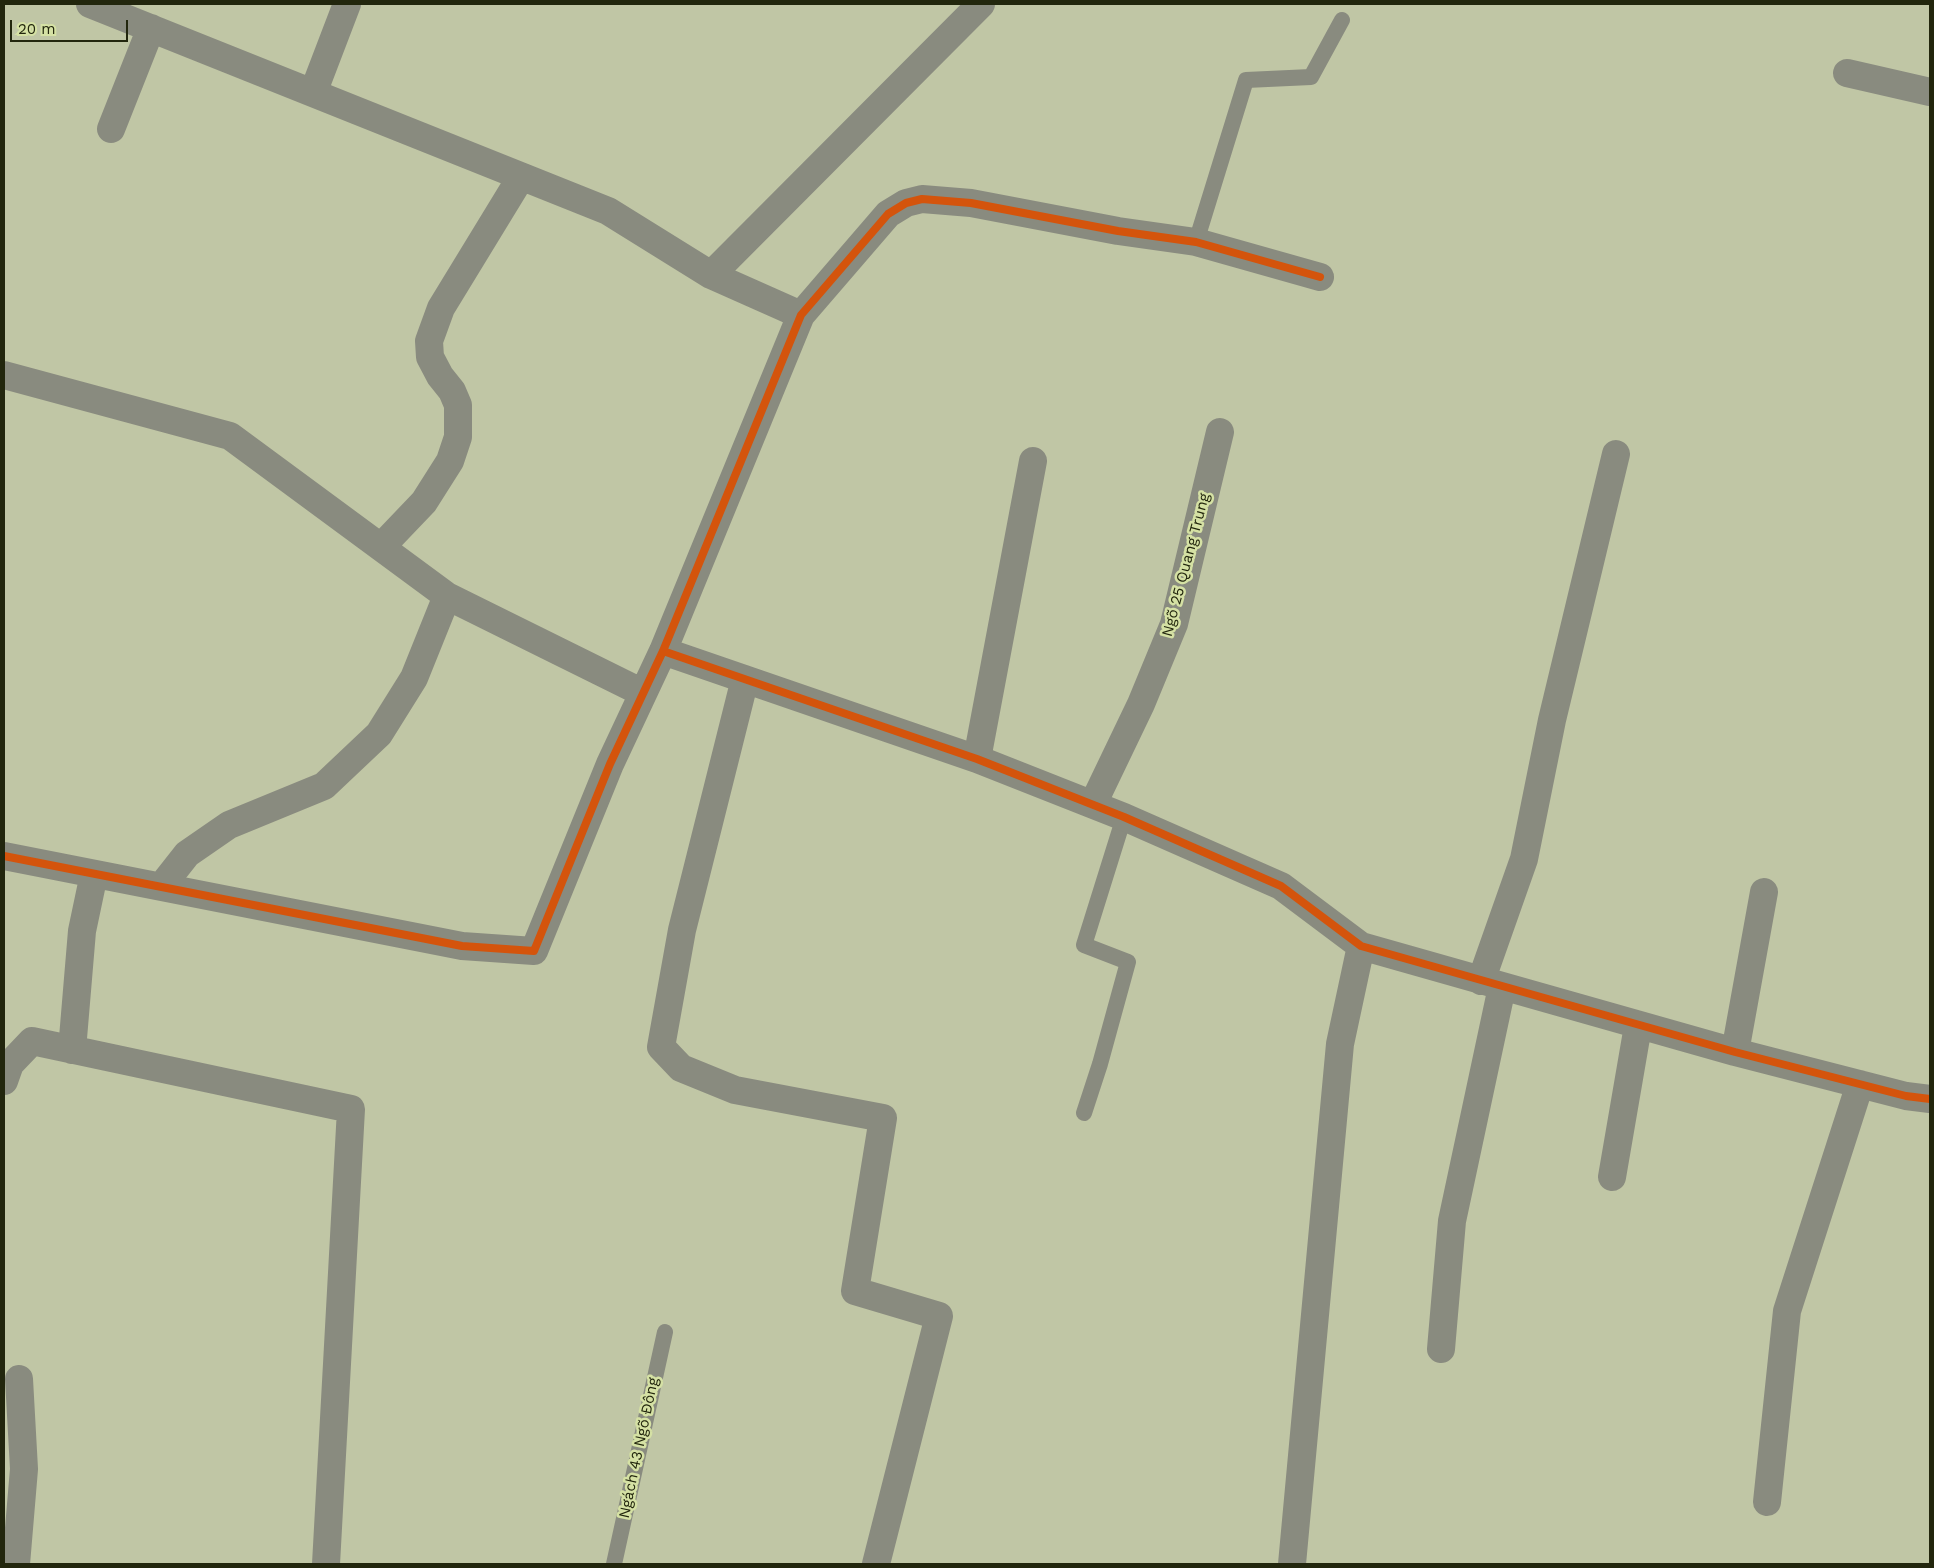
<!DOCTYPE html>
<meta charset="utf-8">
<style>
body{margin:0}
#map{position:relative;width:1934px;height:1568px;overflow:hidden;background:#c0c6a5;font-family:"Work Sans",sans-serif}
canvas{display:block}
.frame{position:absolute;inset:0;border:5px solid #22260d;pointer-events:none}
.scale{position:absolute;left:10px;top:20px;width:118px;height:22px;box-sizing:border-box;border:2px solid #22260d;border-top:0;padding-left:6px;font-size:15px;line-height:18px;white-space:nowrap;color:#22260d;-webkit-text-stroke:4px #d5e1a4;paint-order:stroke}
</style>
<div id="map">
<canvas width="1934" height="1568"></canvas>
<div class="frame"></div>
<div class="scale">20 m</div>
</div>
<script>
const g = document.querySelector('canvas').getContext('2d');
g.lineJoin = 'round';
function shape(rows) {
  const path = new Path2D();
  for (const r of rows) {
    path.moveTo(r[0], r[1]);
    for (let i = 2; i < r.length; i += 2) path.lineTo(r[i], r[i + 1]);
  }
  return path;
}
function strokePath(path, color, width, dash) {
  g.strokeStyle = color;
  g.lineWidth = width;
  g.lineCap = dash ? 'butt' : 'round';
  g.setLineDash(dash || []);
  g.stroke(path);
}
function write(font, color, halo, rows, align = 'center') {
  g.font = font + ' "Work Sans",sans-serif';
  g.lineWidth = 5;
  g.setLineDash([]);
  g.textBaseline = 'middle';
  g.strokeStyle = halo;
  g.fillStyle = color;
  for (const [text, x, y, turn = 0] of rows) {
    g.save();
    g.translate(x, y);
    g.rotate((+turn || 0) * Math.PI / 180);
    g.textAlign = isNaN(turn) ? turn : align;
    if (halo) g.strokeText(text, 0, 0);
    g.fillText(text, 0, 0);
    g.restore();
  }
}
const service = shape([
 [1196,242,1246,80,1311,77,1342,20],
 [1084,1113,1100,1064,1128,962,1084,945,1124,817],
 [614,1564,665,1332]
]);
const minor = shape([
 [90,4,608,211,711,275,801,315],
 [1847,73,1930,92],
 [313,93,347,4],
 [111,129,151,28],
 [711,275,981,4],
 [4,375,230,436,447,596,643,693],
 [381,547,424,502,450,461,458,437,458,405,452,391,440,376,430,357,429,341,441,308,521,177],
 [663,651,977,759,1124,817,1281,886,1361,946,1735,1052,1906,1096,1930,1099],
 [745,679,682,930,661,1047,681,1068,735,1090,883,1118,855,1291,939,1316,876,1564],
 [977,759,1033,461],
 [1093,804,1141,704,1174,624,1220,432],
 [4,856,462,946,534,951,610,764,663,651,801,315,888,214,906,203,922,199,971,203,1118,231,1196,242,1320,277],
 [161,887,187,854,229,825,324,786,379,734,414,678,447,596],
 [1481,981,1524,859,1552,720,1616,454],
 [72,1050,82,931,94,874],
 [1735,1052,1764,892],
 [4,1081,10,1064,32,1041,351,1109,326,1564],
 [1612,1177,1638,1026],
 [1441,1349,1452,1221,1502,987],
 [1767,1502,1787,1311,1860,1084],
 [16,1564,24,1469,19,1379],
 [1292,1564,1340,1044,1361,946]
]);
const cycleway = shape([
 [663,651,977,759,1124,817,1281,886,1361,946,1735,1052,1906,1096,1930,1099],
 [4,856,462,946,534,951,610,764,663,651,801,315,888,214,906,203,922,199,971,203,1118,231,1196,242,1320,277]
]);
const streetNames = [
 ["Ngõ 25 Quang Trung",1186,565,-75],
 ["Ngách 43 Ngõ Đông",639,1448,-78]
];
strokePath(service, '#898b7f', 16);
strokePath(minor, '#898b7f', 28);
strokePath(cycleway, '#d4540c', 8);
write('15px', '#22260d', '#d5e1a4', streetNames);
</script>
